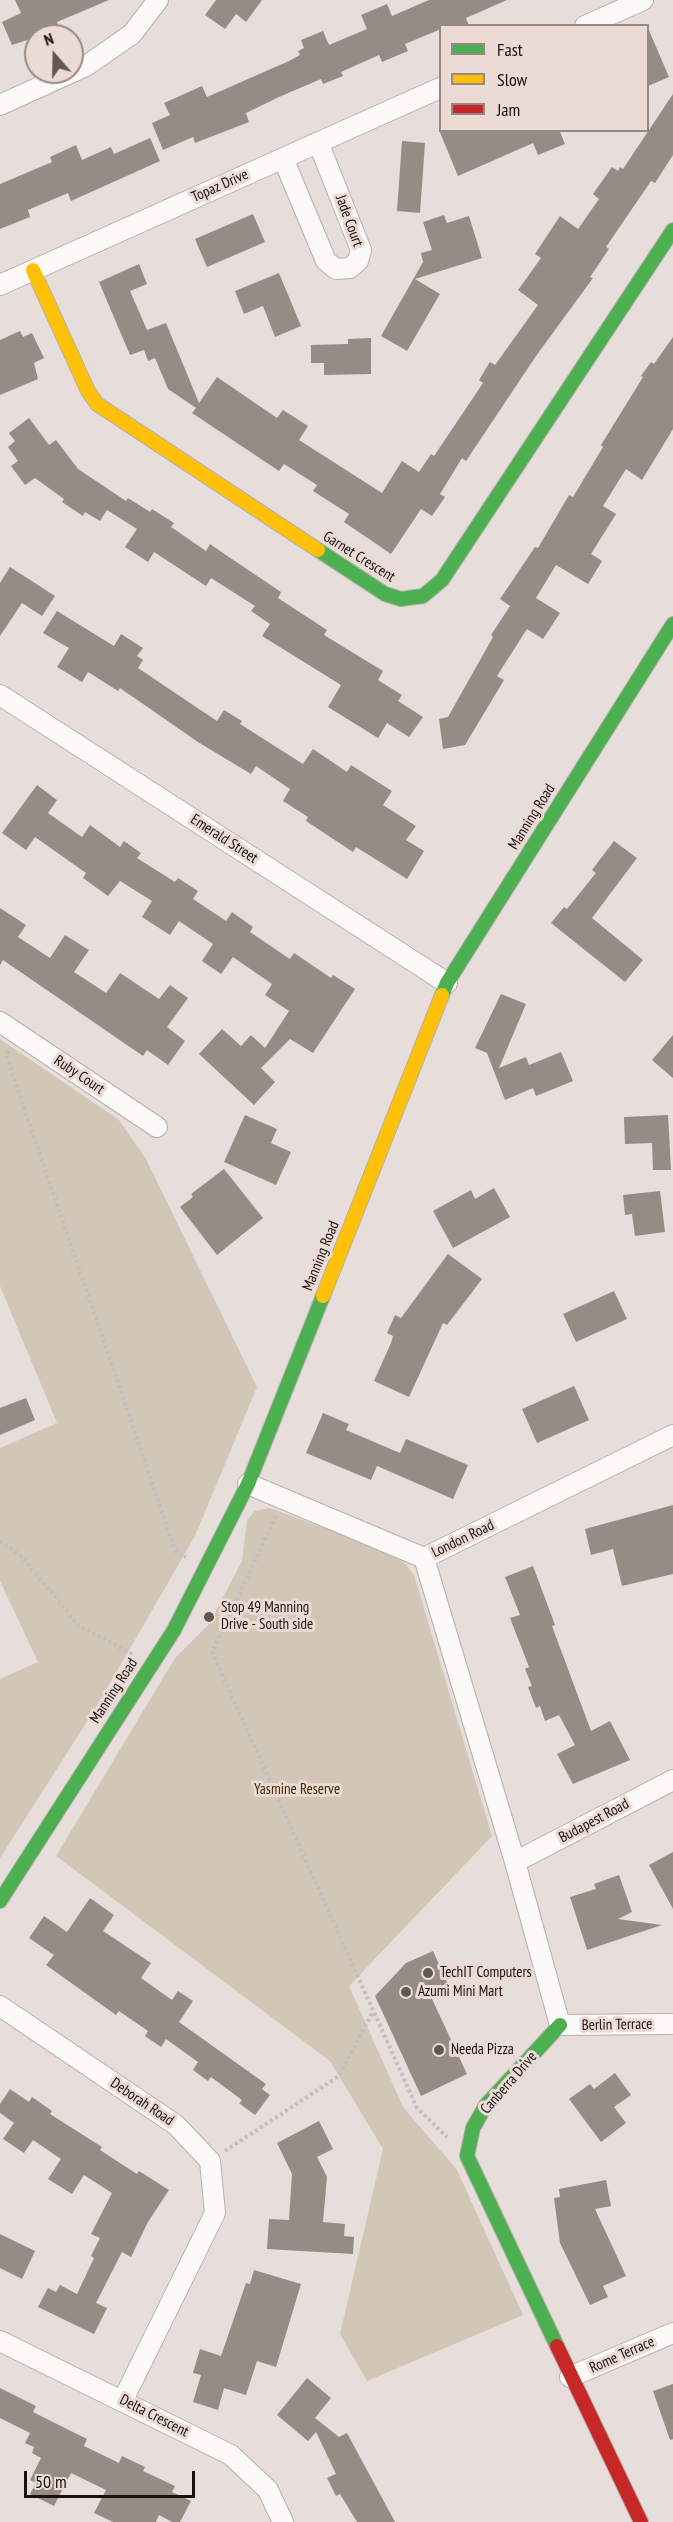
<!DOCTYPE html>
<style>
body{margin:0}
#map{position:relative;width:673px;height:2522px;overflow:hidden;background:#e7ddda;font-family:"PT Sans Narrow",sans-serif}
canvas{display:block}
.legend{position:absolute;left:439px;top:24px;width:210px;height:108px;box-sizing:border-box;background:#ecdad5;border:2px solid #968985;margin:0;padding:8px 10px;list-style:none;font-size:18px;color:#16100e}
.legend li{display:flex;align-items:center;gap:12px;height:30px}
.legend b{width:30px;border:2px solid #968985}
.north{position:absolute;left:24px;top:24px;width:60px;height:60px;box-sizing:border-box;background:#ecdad5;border:2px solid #968985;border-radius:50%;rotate:340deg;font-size:16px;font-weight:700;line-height:24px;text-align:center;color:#16100e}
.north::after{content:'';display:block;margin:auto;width:21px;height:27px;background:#5f5855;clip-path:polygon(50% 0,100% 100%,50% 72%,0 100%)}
.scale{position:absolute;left:24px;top:2471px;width:171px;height:27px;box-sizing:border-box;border:3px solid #16100e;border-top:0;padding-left:8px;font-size:18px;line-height:21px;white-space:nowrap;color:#16100e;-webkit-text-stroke:4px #ecdad5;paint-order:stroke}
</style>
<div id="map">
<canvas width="673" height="2522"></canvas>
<ul class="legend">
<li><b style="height:8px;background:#4caf50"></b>Fast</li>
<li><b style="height:8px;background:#ffc107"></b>Slow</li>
<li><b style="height:8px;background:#c62828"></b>Jam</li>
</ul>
<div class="north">N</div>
<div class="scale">50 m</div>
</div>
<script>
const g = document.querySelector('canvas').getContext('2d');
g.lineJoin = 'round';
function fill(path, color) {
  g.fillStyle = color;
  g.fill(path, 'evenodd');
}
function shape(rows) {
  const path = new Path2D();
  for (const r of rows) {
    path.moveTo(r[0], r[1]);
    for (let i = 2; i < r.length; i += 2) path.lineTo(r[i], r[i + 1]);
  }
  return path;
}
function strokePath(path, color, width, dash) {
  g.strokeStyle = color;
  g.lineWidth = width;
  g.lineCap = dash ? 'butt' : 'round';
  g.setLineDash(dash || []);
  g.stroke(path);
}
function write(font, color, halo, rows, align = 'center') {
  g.font = font + ' "PT Sans Narrow",sans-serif';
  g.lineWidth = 6;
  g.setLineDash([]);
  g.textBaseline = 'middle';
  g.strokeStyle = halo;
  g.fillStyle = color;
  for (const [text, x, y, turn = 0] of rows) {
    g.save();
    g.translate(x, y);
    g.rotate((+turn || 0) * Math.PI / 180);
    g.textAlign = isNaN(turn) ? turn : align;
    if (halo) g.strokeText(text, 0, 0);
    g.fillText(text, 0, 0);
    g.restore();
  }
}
const green = shape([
 [0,1039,119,1120,146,1159,257,1387,195,1536,95,1709,0,1858,0,1679,38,1662,0,1581,0,1448,57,1423,0,1286],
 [270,1508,399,1556,414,1575,492,1836,349,1986,403,2107,457,2170,523,2315,367,2381,340,2334,383,2149,330,2061,56,1856,175,1658,209,1624,242,1561,247,1520,255,1511]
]);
const building = shape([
 [15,0,109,0,57,22,60,29,12,45,2,22,21,13],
 [216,0,262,0,246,22,236,14,225,29,205,15],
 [429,0,507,0,466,18,469,26,441,26,441,29,405,44,408,51,382,62,379,55,341,72,343,76,323,84,321,79,279,97,246,113,249,122,195,143,193,137,163,150,152,123,170,115,164,103,202,86,207,97,289,61,300,55,298,51,304,48,301,40,323,31,329,45,367,29,361,15,387,4,392,16],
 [648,28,669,77,648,86],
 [673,94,673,155,655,183,651,181,606,247,609,249,590,277,593,278,536,356,466,461,462,458,440,494,445,497,432,516,421,509,391,554,344,522,349,514,313,491,317,485,284,464,279,471,192,413,196,408,168,389,155,358,148,361,144,350,130,355,99,282,139,264,147,284,130,291,147,330,166,323,199,403,217,377,277,418,283,410,308,426,299,440,382,493,402,461,419,472,431,454,434,456,483,383,479,380,490,362,495,365,538,305,518,290,541,258,535,254,560,216,578,229,599,199,593,194,612,167,618,171,620,167,623,169],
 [439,130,564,130,560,132,565,144,538,155,533,143,458,176],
 [150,138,160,161,71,201,68,193,28,210,30,217,0,229,0,184,52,162,50,157,76,145,82,160,111,147,114,154],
 [402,141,425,143,420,213,397,211],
 [253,214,265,242,207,267,195,239],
 [444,215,447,223,469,216,482,258,415,279,440,294,407,351,381,336,423,262,421,253,432,250,423,222],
 [279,273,301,326,275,337,263,306,244,314,235,291],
 [20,331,23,337,32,333,44,358,34,363,38,379,0,395,0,340],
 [673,337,673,429,642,480,626,469,603,506,616,514,591,554,602,561,588,584,556,565,536,598,560,613,543,639,527,629,497,676,504,680,465,745,443,749,439,719,448,717,493,637,491,635,510,606,500,599,535,547,538,548,569,495,573,497,603,447,601,445,643,377,641,376,651,362,654,364],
 [371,338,371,374,324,375,324,363,311,363,311,345,348,344,348,339],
 [29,418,49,445,56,440,78,469,126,501,128,498,150,512,152,509,174,523,171,527,206,551,210,544,226,555,281,592,278,598,327,630,324,635,383,671,378,680,402,695,398,701,423,717,409,737,387,723,378,738,328,707,341,685,262,636,270,624,251,611,255,606,211,578,206,586,154,552,148,562,125,547,137,529,107,510,100,521,85,512,83,516,62,502,64,499,35,478,25,485,11,466,18,461,8,447,15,441,9,433],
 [10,567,55,596,42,616,22,603,0,636,0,583],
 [57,611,114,646,121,634,143,648,137,656,143,660,138,668,217,721,224,710,242,721,240,724,303,764,313,749,347,772,351,765,392,791,383,805,416,826,406,840,424,851,407,879,356,847,353,852,306,821,308,817,283,801,290,789,256,766,251,774,198,742,120,688,118,691,88,672,82,682,57,667,69,648,43,633],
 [37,785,57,800,48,813,82,837,90,825,120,847,124,841,141,853,137,858,175,882,178,878,198,891,193,899,226,921,232,912,253,927,250,932,290,959,294,953,331,978,333,975,355,989,313,1053,290,1039,261,1068,275,1082,254,1105,199,1054,222,1029,241,1046,251,1035,265,1048,289,1011,265,995,272,984,233,957,221,974,202,961,213,944,179,921,170,935,142,917,152,901,120,881,108,896,83,878,86,873,35,837,26,850,2,833],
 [614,841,637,858,592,918,643,960,625,982,551,923,564,907,567,909,596,873,592,870],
 [0,908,26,925,18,937,50,958,65,935,89,950,74,972,106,993,120,973,159,999,170,985,188,998,167,1027,185,1041,168,1065,147,1050,143,1056,3,960,0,965],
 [501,994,526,1004,499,1068,526,1057,529,1065,561,1052,573,1081,536,1096,533,1088,505,1100,487,1053,475,1048],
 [673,1035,673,1078,652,1060],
 [245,1115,277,1129,271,1143,291,1152,276,1185,224,1162],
 [668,1115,671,1170,653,1170,652,1143,625,1144,624,1117],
 [224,1169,263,1218,217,1255,180,1207,193,1197,191,1194],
 [494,1188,510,1217,453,1248,433,1211,471,1190,475,1199],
 [660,1191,665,1232,635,1236,632,1214,625,1215,623,1195],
 [448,1254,482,1279,447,1325,443,1323,409,1397,374,1381,391,1343,393,1336,387,1333,395,1315,401,1318],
 [614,1291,627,1319,576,1342,563,1314],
 [574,1386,589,1420,537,1443,522,1409],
 [26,1398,35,1420,0,1435,0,1408],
 [323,1413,349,1424,346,1430,400,1453,406,1439,468,1465,453,1499,377,1466,371,1480,306,1453],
 [673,1505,673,1574,622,1586,613,1549,591,1555,585,1529],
 [533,1566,555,1625,552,1626,591,1731,610,1721,630,1760,573,1784,557,1754,575,1745,559,1715,545,1721,540,1706,536,1708,528,1687,532,1686,525,1669,529,1667,510,1618,520,1615,505,1577],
 [673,1852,673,1909,649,1865],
 [619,1875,632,1912,618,1919,662,1925,587,1950,570,1897,596,1889,594,1884],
 [90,1898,114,1915,103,1931,151,1963,141,1978,172,2000,178,1991,193,2001,179,2022,266,2084,262,2089,270,2095,255,2115,239,2103,242,2100,211,2077,208,2081,193,2070,198,2062,166,2039,161,2047,145,2036,148,2031,119,2011,116,2015,46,1965,54,1955,29,1938,44,1916,67,1932],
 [433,1951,451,1991,432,1999,467,2074,421,2096,375,1996,406,1963],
 [615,2073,631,2095,614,2107,626,2123,601,2142,569,2099,590,2084,594,2089],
 [10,2089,29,2102,32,2097,52,2111,50,2114,102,2147,100,2150,137,2174,139,2171,169,2190,148,2222,131,2257,122,2252,96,2303,107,2308,94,2334,38,2307,48,2288,56,2292,60,2285,77,2294,94,2258,91,2256,100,2238,91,2234,112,2193,84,2175,72,2194,48,2179,61,2159,33,2140,24,2153,3,2139,14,2123,0,2113,0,2104],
 [319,2121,333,2149,317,2157,327,2177,323,2222,345,2224,344,2236,354,2237,353,2254,267,2249,269,2219,289,2220,292,2174,277,2143],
 [606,2180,611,2206,595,2209,626,2276,603,2286,608,2297,590,2305,560,2243,554,2198,560,2197,559,2189],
 [0,2234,35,2251,22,2279,0,2268],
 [254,2270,301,2284,276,2367,257,2361,246,2395,224,2388,218,2410,193,2402,201,2375,193,2373,200,2349,221,2356,246,2283,250,2284],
 [307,2378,331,2398,315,2418,339,2437,347,2433,395,2522,357,2522,340,2494,336,2496,327,2478,336,2474,316,2432,308,2441,277,2415],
 [673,2384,673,2439,670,2440,653,2391],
 [0,2388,36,2406,33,2412,87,2439,84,2446,119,2463,122,2456,145,2467,143,2471,175,2486,172,2492,191,2501,180,2522,172,2522,159,2515,156,2522,113,2522,94,2513,106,2490,71,2473,54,2506,30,2494,36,2483,30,2480,41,2458,32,2453,34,2447,25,2443,30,2433,0,2418]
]);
const path = shape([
 [9,1051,6,1055,176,1553,186,1557],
 [276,1516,212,1652,417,2108,447,2137],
 [0,1541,21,1556,79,1626,132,1654],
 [225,2151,339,2076,373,2012]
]);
const street = shape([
 [585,26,643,0],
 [0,105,86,66,132,34,158,0],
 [283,158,326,261,336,269,350,268,358,261,361,250,318,142],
 [0,285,440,88],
 [0,695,447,983],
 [0,1022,157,1127],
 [248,1484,424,1558,673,1435],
 [424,1558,515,1862,560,2025,673,2024],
 [515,1862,673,1780],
 [0,2006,176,2125,210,2161,215,2213,123,2400],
 [0,2341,231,2455,268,2490,283,2522],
 [570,2377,673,2333]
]);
const fast = shape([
 [318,550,385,594,401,599,423,596,442,580,673,230],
 [442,995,447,983,673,624],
 [0,1901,174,1630,248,1484,323,1296],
 [557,2346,467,2156,473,2128,486,2105,560,2025]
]);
const slow = shape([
 [33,270,88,391,97,404,318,550],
 [323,1296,442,995]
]);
const jam = shape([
 [557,2346,641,2522]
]);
const markers = [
 [209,1617,6,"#5f5855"],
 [428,1973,6,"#5f5855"],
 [406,1992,6,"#5f5855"],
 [439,2050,6,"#5f5855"]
];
const streetNames = [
 ["Topaz Drive",220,186,-24],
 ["Jade Court",349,221,70],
 ["Garnet Crescent",359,557,32],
 ["Manning Road",532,817,-58],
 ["Emerald Street",224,839,33],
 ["Ruby Court",79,1075,34],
 ["Manning Road",321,1256,-68],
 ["London Road",463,1539,-26],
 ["Manning Road",114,1691,-57],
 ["Budapest Road",594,1821,-28],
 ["Berlin Terrace",617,2025,-1],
 ["Canberra Drive",509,2083,-49],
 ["Deborah Road",142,2102,34],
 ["Rome Terrace",622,2355,-24],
 ["Delta Crescent",154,2416,27]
];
const poiNames = [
 ["Stop 49 Manning",221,1608],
 ["Drive - South side",221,1625],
 ["TechIT Computers",440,1973],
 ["Azumi Mini Mart",418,1992],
 ["Needa Pizza",451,2050]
];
const parkNames = [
 ["Yasmine Reserve",297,1790]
];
fill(green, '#d2c7b6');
fill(building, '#958c86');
strokePath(street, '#b7b0ad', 22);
strokePath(fast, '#b7b0ad', 16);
strokePath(slow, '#b7b0ad', 16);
strokePath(jam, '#b7b0ad', 16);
strokePath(path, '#c2bfbd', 4, [3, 3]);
strokePath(street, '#fbfaf9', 20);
strokePath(fast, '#4caf50', 14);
strokePath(slow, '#ffc107', 14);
strokePath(jam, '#c62828', 14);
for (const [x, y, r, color] of markers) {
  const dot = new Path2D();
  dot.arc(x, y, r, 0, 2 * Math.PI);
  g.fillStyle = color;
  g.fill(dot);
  strokePath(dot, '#ecdad5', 2);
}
write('15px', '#16100e', '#ecdad5', streetNames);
write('15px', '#16100e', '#ecdad5', poiNames, 'left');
write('15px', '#3c2d00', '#ecdad5', parkNames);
</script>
